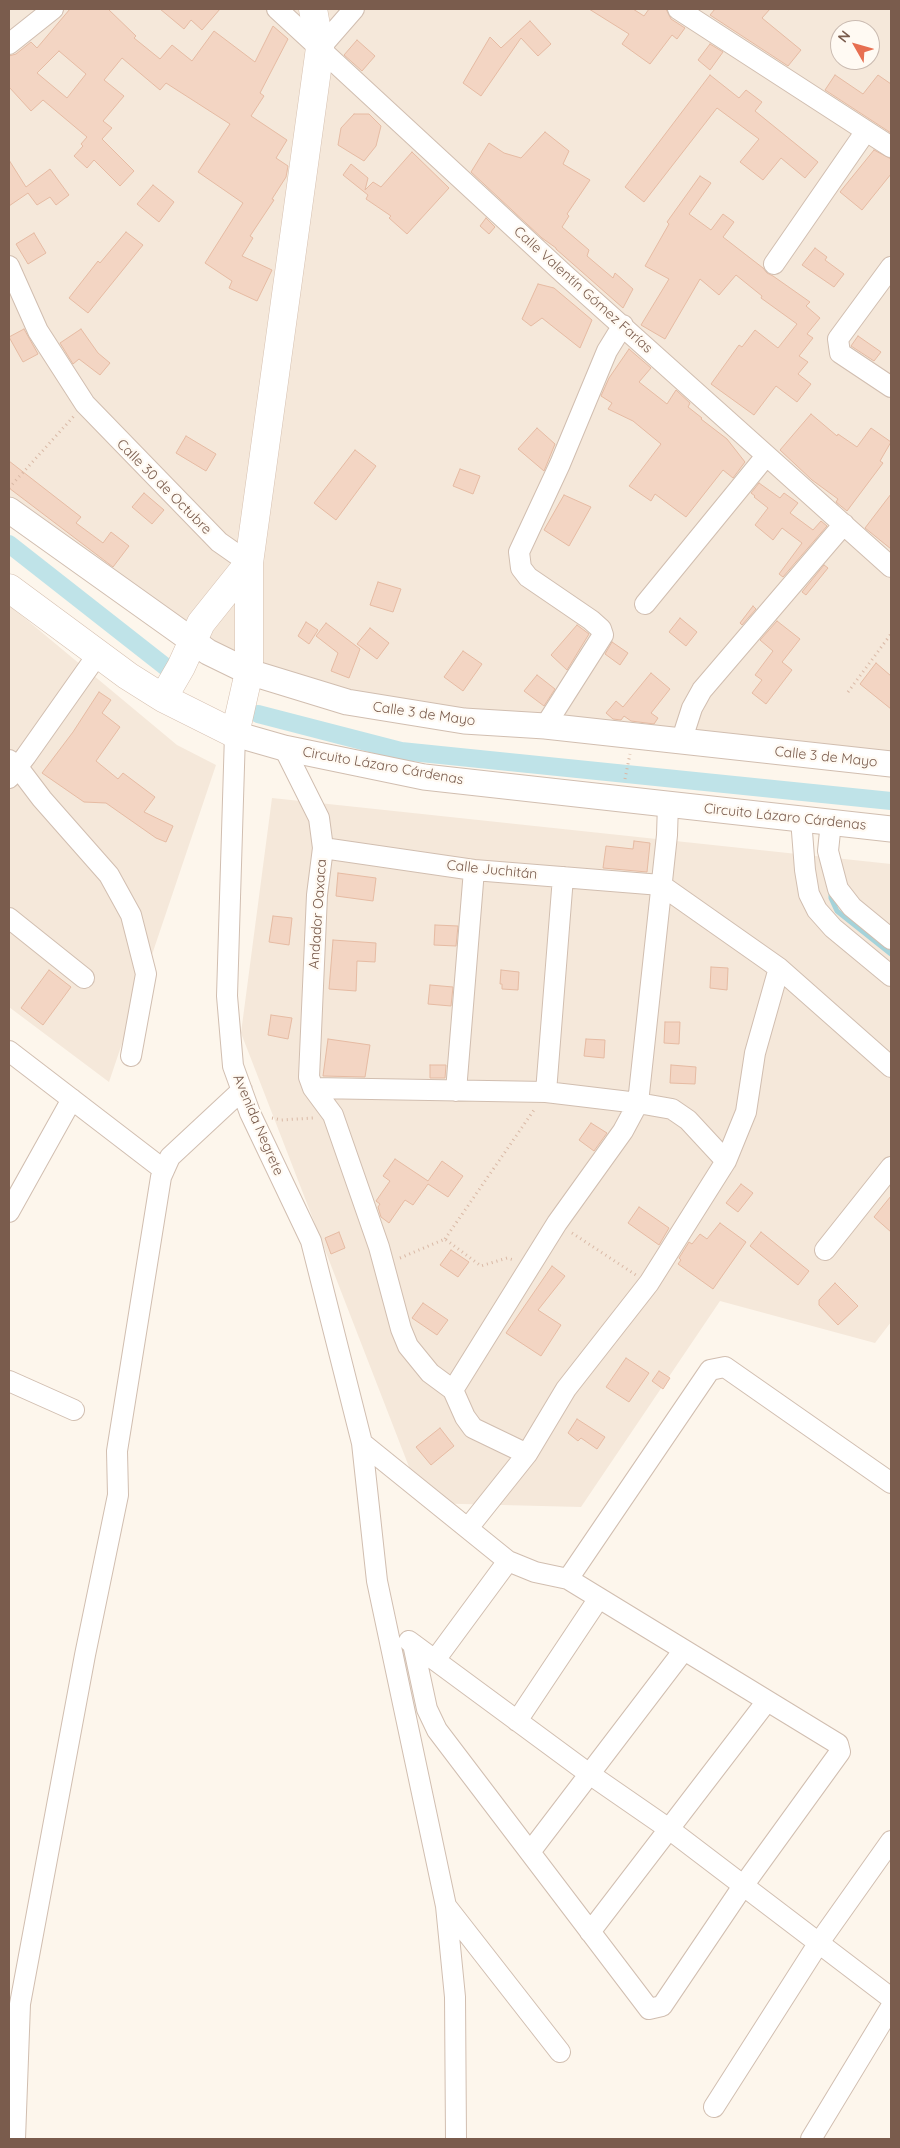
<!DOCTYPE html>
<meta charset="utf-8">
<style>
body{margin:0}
#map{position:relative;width:900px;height:2148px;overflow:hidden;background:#fdf6ec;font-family:Quicksand,sans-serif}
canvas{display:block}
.frame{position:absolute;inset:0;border:10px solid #7a5c4d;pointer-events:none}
.north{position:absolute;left:830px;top:20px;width:50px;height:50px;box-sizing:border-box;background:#fffaf3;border:1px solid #cabbb1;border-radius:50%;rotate:308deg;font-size:14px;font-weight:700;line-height:20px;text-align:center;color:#7a5c4d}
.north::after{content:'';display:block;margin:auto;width:18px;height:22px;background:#e76f51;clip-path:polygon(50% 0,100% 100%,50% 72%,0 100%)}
</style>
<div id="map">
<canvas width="900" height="2148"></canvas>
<div class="frame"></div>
<div class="north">N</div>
</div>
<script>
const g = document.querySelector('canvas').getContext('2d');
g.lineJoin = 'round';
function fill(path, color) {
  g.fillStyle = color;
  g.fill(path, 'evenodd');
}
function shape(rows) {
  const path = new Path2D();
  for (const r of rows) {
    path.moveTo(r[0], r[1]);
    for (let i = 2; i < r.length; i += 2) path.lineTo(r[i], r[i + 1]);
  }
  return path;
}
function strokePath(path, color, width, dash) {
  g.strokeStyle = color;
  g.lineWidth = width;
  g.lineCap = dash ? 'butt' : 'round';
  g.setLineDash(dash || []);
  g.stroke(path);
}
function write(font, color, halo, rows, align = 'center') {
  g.font = font + ' Quicksand,sans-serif';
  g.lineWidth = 4.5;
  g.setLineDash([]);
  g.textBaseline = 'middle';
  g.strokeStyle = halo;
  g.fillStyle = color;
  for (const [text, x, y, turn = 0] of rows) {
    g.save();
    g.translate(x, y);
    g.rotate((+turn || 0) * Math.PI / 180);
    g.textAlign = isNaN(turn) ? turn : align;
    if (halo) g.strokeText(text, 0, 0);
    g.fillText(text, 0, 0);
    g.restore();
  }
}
const residential = shape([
 [9,9,891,9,891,758,349,698,235,664,9,502],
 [840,30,870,30,870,60,840,60],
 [9,605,177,745,216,765,109,1082,9,1007],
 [272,798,891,864,891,1322,875,1343,720,1301,581,1507,423,1503,241,1033]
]);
const stream = shape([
 [831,891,831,898,837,911,891,954]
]);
const canal = shape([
 [9,544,176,675],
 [258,714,401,751,891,801]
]);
const building = shape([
 [70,9,108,9,136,36,134,38,160,59,172,45,192,61,214,31,255,62,273,26,288,39,260,93,264,96,251,116,287,140,276,158,288,166,286,177,272,199,274,200,250,236,253,238,242,256,272,270,257,301,229,288,232,281,205,263,243,203,198,172,230,124,166,83,160,90,122,58,104,80,124,96,103,121,112,128,102,139,134,171,120,186,94,160,87,168,74,156,83,146,81,144,87,137,43,100,31,111,9,87,9,56,16,54,31,42,37,48,70,9],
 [59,51,86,74,67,98,37,73,59,51],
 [160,9,220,9,202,30,191,20,184,29,160,9],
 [589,9,633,9,644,16,649,9,666,9,671,19,685,28,677,39,672,35,650,64,622,44,629,34,589,9],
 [715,9,770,9,762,18,801,50,788,66,710,15,715,9],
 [530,21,551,44,538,56,521,38,481,96,463,83,490,37,501,48,530,21],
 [357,40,375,56,362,71,344,55,357,40],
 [710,44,723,52,710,70,698,60,710,44],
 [710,75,739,98,746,90,762,102,755,111,818,162,805,178,781,158,763,180,740,162,759,139,717,108,644,202,625,187,710,75],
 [835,75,863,94,878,75,891,84,891,133,825,90,835,75],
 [354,114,369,114,381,126,376,146,364,161,338,145,341,128,354,114],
 [545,132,569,151,563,164,590,180,567,214,569,216,562,227,589,250,587,256,613,278,615,273,633,289,623,308,556,249,556,248,542,238,471,172,489,143,504,153,521,158,545,132],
 [874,150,891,159,891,174,862,210,840,192,874,150],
 [412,152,449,188,407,234,389,218,391,216,366,199,368,195,343,175,351,164,368,178,365,190,373,182,381,187,412,152],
 [9,160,26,187,50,169,69,195,56,205,50,197,37,205,28,193,9,206,9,160],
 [700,176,711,183,689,214,711,230,723,214,734,222,723,237,763,268,767,273,773,276,810,302,806,306,820,318,807,334,813,338,799,356,808,362,798,374,811,384,797,402,776,386,754,415,711,384,739,345,742,347,755,330,778,348,797,324,761,298,762,296,736,275,719,295,700,279,665,339,641,325,669,279,645,266,669,224,667,222,700,176],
 [153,185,174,202,159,222,137,204,153,185],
 [486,218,495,227,489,234,480,226,486,218],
 [126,232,143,245,88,313,69,298,98,261,100,263,126,232],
 [34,233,46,253,28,264,16,244,34,233],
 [815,248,827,257,825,260,844,274,834,287,802,265,815,248],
 [538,284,554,288,592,320,580,348,542,318,531,326,522,319,538,284],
 [24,329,38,354,23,362,9,337,24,329],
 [81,329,98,353,110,363,100,375,79,359,73,364,60,343,81,329],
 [858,336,881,352,874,361,851,346,858,336],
 [629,349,651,368,639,382,667,404,676,390,690,403,688,407,702,418,701,419,727,439,745,462,733,478,723,470,686,517,655,494,651,501,629,486,661,444,633,421,608,409,612,403,601,396,609,378,629,349],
 [811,414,837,436,838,434,857,447,871,428,891,442,880,461,883,463,847,511,836,502,838,499,812,480,780,450,811,414],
 [537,428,555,444,544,471,518,449,537,428],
 [186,436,216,454,206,471,176,453,186,436],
 [355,450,376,466,336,520,314,503,355,450],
 [9,461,81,517,76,523,103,543,111,532,129,546,113,567,9,488,9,461],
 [460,469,480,476,473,494,453,486,460,469],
 [759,483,780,498,784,493,798,503,790,513,813,530,821,521,827,526,783,577,779,574,802,543,782,528,773,540,755,525,768,508,754,497,755,496,751,493,759,483],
 [144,493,164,510,152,524,132,507,144,493],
 [891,494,891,549,865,528,891,494],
 [564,495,591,507,569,546,544,530,564,495],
 [824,565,828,568,806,595,802,592,824,565],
 [378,582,401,589,393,612,370,605,378,582],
 [753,606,756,609,742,625,740,623,753,606],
 [680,618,697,632,686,646,669,632,680,618],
 [777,621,800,639,782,662,792,670,766,704,752,693,762,680,755,675,773,651,760,640,777,621],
 [306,622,318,630,309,644,298,636,306,622],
 [326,623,360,649,349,678,331,671,338,653,316,636,326,623],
 [577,625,589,634,567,670,551,655,577,625],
 [370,628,389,643,377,659,357,644,370,628],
 [612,642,628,653,620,665,605,654,612,642],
 [463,651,482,664,463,691,444,677,463,651],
 [876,663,891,676,891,709,860,684,876,663],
 [651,673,670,689,651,713,658,718,654,724,631,721,624,716,621,720,613,719,606,713,616,701,623,707,651,673],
 [537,675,555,689,544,706,524,691,537,675],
 [99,692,111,700,102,713,120,727,96,761,118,779,123,773,155,797,144,812,173,826,166,842,156,838,106,803,84,802,42,773,73,732,99,692],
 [634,841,650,843,647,872,603,868,606,846,633,849,634,841],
 [338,873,376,878,373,901,336,896,338,873],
 [273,916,292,918,289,945,269,942,273,916],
 [435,925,458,926,456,946,434,945,435,925],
 [333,940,376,943,375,962,357,961,356,991,329,989,333,940],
 [711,967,728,968,727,990,710,988,711,967],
 [49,970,71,987,43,1025,21,1008,49,970],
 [501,970,519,972,518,990,502,989,502,984,500,984,501,970],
 [430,985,453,987,451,1006,428,1004,430,985],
 [271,1015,292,1018,288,1039,268,1035,271,1015],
 [665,1022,680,1022,679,1044,664,1043,665,1022],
 [328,1039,370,1045,365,1077,323,1076,328,1039],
 [586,1039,605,1040,604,1058,584,1056,586,1039],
 [430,1065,446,1065,445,1078,430,1078,430,1065],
 [671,1065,696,1067,695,1084,670,1083,671,1065],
 [591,1123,607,1133,594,1151,579,1140,591,1123],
 [395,1159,428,1181,442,1161,463,1176,448,1197,428,1184,413,1205,405,1200,389,1223,381,1217,378,1207,380,1204,376,1201,390,1181,383,1176,395,1159],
 [741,1184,753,1193,738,1212,726,1203,741,1184],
 [891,1196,891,1232,874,1217,891,1196],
 [639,1207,669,1228,659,1245,628,1223,639,1207],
 [720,1223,746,1242,713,1289,678,1264,681,1260,679,1258,689,1242,692,1244,700,1234,707,1239,720,1223],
 [339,1232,345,1248,331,1254,325,1238,339,1232],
 [761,1232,809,1271,798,1285,750,1246,761,1232],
 [451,1250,469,1262,458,1277,440,1265,451,1250],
 [552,1266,565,1276,538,1310,561,1325,541,1356,506,1333,552,1266],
 [835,1283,858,1306,838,1325,819,1305,819,1300,835,1283],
 [423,1303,448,1320,437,1335,412,1318,423,1303],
 [626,1358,649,1373,629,1402,606,1387,626,1358],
 [659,1371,670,1378,663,1389,652,1381,659,1371],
 [577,1419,605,1437,597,1449,581,1438,578,1441,568,1433,577,1419],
 [440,1428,454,1446,431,1465,416,1447,440,1428]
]);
const path = shape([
 [9,488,74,416],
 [848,692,891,634],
 [625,779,630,754],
 [272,1118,281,1120,313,1118],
 [572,1233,636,1275],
 [445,1239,534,1110],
 [400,1258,445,1239,481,1266,507,1258,514,1260]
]);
const minor = shape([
 [277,9,564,274,891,567],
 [678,9,891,147],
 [9,44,53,9],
 [320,48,354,9],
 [774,264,866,131],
 [9,266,38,331,85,404,219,542,249,563],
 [891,267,838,339,840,353,891,387],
 [645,604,766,456],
 [545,726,603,635,601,629,591,620,528,577,521,568,519,552,560,464,607,351,623,325],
 [235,734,227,996,233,1066,250,1113,311,1241,362,1443,377,1581,446,1906,455,1997,456,2139],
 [681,742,692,708,702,690,844,524],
 [284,748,319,818,323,848,317,895,309,1077,313,1088,333,1115,379,1247,401,1329,408,1346,430,1373,453,1390,465,1417,473,1428,527,1454],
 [9,760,17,766,42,799,109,875,131,915,146,974,131,1056],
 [9,778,26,756,98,654],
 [801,819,805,870,809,894,817,910,833,928,891,976],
 [831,822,828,851,838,889,852,907,891,939],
 [323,848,474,870,661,885,779,968,891,1067],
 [9,918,84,978],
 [9,1051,164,1170],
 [313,1088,546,1092,638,1103,672,1109,688,1120,726,1161],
 [456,1091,474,870],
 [546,1092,563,877],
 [9,1212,72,1099],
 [825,1250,891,1167],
 [9,1381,74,1410],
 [453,1390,557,1223,623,1131,638,1103,667,835,668,804],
 [362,1443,508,1561,535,1572,568,1579,838,1744,840,1752,743,1886,662,2006,649,2009,437,1730,427,1709,413,1644],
 [468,1528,527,1454,566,1389,649,1283,726,1161,746,1112,755,1053,779,968],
 [568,1579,710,1370,725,1367,891,1483],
 [409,1641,588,1773,669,1829,891,1998],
 [435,1660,508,1561],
 [517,1721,599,1598],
 [530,1852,684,1650],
 [446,1906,560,2052],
 [590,1932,767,1701],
 [714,2107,818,1944,891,1841],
 [15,2139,20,2004,85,1655,118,1495,117,1451,161,1177,170,1157,242,1090],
 [811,2139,891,2007]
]);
const tertiary = shape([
 [9,510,208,652,249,672,347,702,464,721,545,726,891,764],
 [235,734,284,748,424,777,891,829]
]);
const secondary = shape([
 [9,588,128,676,163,698,235,734,249,672,249,563,320,48,313,9],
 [163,698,181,667,201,623,249,563]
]);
const streetNames = [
 ["Calle Valentín Gómez Farías",583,290,42],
 ["Calle 30 de Octubre",164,487,45],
 ["Calle 3 de Mayo",424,714,8],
 ["Calle 3 de Mayo",826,757,6],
 ["Circuito Lázaro Cárdenas",383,766,10],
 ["Circuito Lázaro Cárdenas",785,817,6],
 ["Calle Juchitán",492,870,6],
 ["Andador Oaxaca",318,914,-86],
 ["Avenida Negrete",258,1125,67]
];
fill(residential, '#f5e8da');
strokePath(stream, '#a5d3da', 5);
strokePath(canal, '#bfe3e8', 18);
fill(building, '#f3d5c3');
strokePath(building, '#e6bba3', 1);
strokePath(minor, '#d1beb0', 22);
strokePath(tertiary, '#d1beb0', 27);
strokePath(secondary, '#d6c0b0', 29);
strokePath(path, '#d9b8a5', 3, [1, 4]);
strokePath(minor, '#fff', 20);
strokePath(tertiary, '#fff', 25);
strokePath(secondary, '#fff', 28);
write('14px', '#7a5c4d', '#fffaf3', streetNames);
</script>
